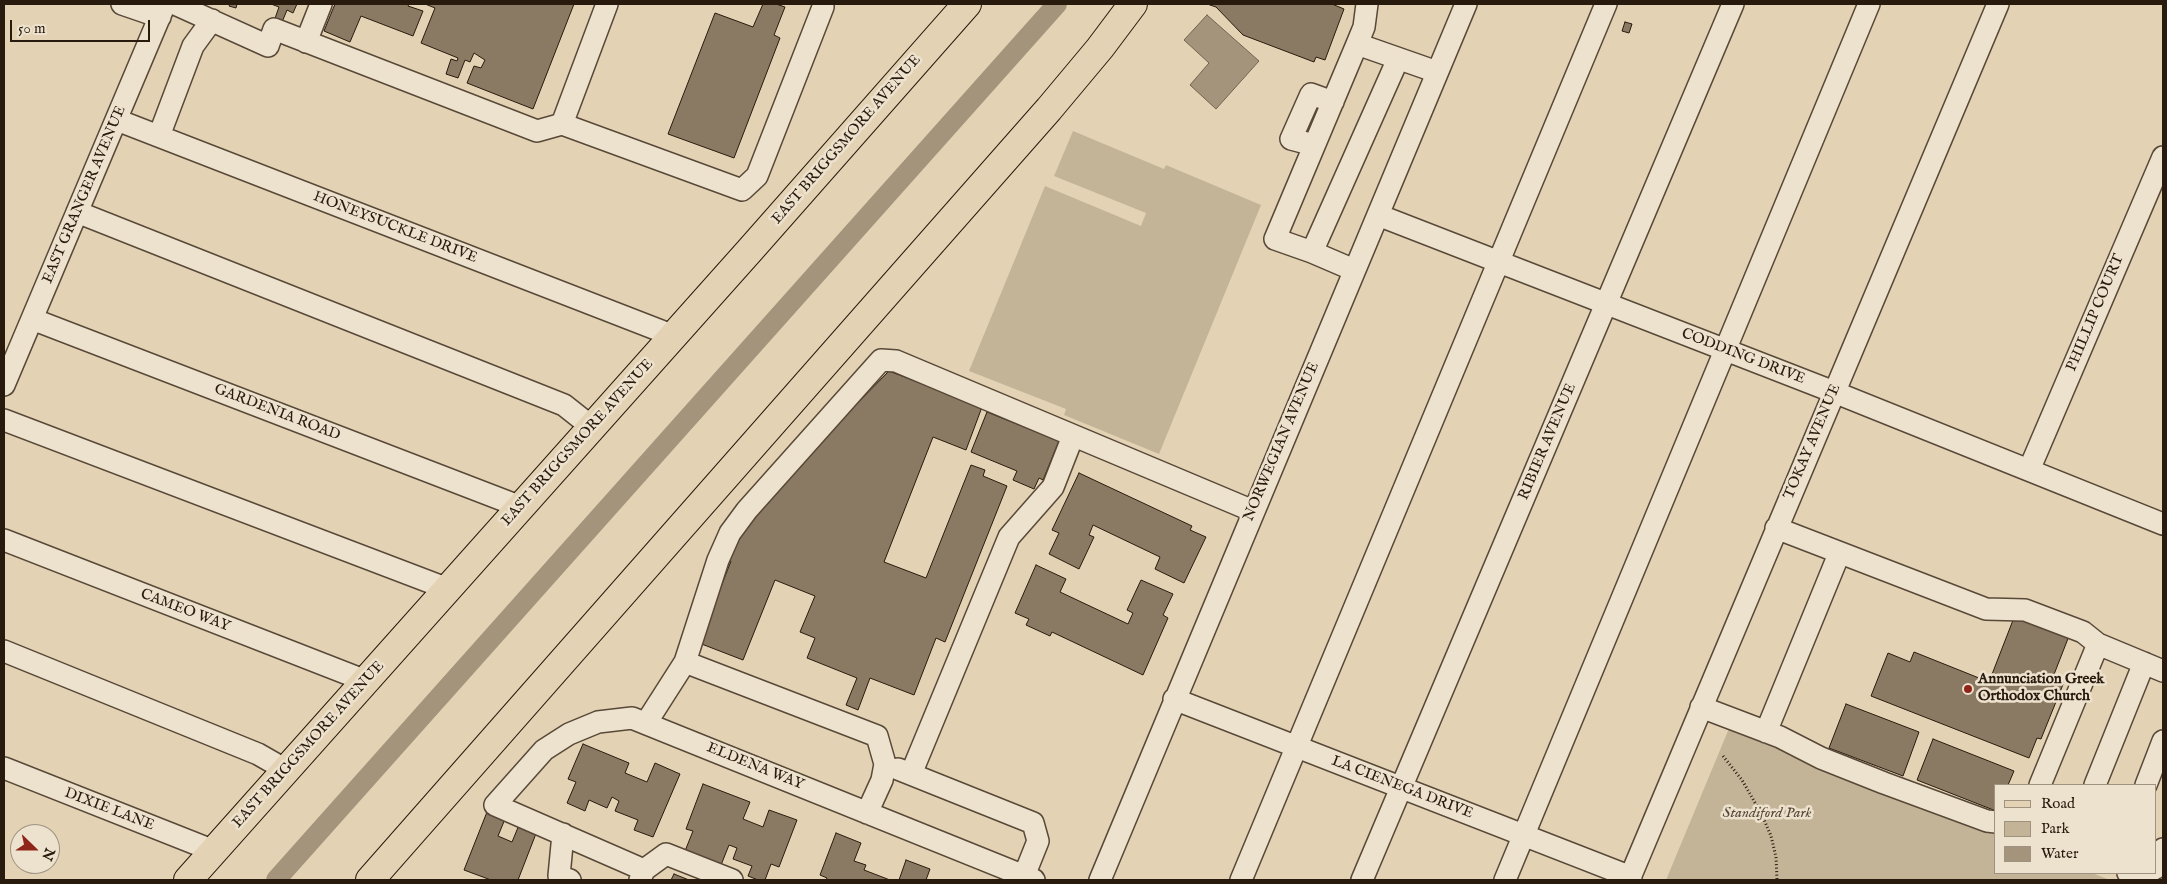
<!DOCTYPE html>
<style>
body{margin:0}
#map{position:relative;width:2167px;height:884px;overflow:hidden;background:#e3d3b4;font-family:"IM FELL English",serif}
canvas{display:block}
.frame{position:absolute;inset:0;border:5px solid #291a0e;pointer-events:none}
.legend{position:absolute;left:1994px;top:784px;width:162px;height:90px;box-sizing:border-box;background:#ede2ce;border:1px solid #9f9281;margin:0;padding:6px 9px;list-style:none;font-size:15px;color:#291a0e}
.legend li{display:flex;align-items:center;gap:10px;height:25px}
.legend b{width:25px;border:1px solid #9f9281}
.north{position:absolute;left:10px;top:824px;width:50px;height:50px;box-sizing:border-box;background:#ede2ce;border:1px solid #9f9281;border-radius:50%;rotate:112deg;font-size:14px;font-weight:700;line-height:20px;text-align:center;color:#291a0e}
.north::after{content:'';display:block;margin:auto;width:18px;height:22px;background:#8f2418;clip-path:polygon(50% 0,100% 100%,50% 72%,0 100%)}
.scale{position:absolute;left:10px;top:20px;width:140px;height:22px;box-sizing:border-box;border:2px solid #291a0e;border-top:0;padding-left:6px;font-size:15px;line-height:18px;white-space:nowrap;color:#291a0e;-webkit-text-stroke:4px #ede2ce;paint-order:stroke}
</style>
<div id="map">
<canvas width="2167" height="884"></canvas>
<div class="frame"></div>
<ul class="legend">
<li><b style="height:6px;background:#e3d3b4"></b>Road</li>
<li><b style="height:14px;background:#c3b498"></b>Park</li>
<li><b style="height:14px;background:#a4947c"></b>Water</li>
</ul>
<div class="north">N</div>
<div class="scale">50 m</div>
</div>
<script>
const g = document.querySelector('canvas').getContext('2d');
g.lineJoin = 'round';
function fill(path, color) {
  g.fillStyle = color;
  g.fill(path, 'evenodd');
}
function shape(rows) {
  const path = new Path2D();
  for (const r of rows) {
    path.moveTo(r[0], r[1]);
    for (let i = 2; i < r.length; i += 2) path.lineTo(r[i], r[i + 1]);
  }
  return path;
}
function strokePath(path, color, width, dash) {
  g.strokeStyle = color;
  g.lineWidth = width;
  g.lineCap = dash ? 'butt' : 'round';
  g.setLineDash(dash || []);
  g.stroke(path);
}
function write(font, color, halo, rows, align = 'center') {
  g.font = font + ' "IM FELL English",serif';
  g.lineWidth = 5;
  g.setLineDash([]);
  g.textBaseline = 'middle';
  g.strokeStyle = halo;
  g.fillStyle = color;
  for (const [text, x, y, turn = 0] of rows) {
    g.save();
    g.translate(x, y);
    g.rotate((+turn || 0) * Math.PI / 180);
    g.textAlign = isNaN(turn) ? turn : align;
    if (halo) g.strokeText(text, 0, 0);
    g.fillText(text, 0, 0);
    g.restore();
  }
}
const green = shape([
 [1073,131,1164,169,1166,165,1261,205,1159,454,1064,415,1066,409,969,371,1045,186,1141,226,1146,213,1054,176],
 [1730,726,1996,834,1996,873,2092,873,2110,880,1666,880]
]);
const water = shape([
 [1207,15,1259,61,1216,109,1190,85,1209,63,1184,40,1207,15]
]);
const canal = shape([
 [276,880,1057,4]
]);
const building = shape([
 [230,4,237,4,236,8,229,6,230,4],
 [271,4,297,4,293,13,287,10,280,27,273,24,279,7,271,4],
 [335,4,409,4,408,6,423,11,413,36,361,16,350,42,324,31,335,4],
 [425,4,574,4,533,109,467,83,474,66,481,68,485,60,474,53,470,62,465,60,458,78,446,74,451,59,457,61,458,58,421,43,435,8,425,4],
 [763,4,776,4,785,7,774,35,780,38,734,158,668,134,715,13,753,27,763,4],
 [1207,4,1332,4,1344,9,1325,60,1316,57,1314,62,1243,35,1216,7,1207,4],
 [1625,22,1632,24,1629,33,1622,31,1625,22],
 [889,371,982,407,966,450,933,437,884,562,926,578,971,465,985,470,983,476,1007,486,945,642,936,638,914,695,870,678,858,710,846,705,857,678,807,658,815,638,800,632,815,596,775,580,743,660,699,643,731,561,724,558,737,526,889,371],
 [987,412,1059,441,1043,480,1039,478,1034,489,1013,480,1017,471,971,452,987,412],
 [1079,473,1192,526,1190,530,1206,537,1184,583,1155,569,1160,557,1093,525,1089,535,1094,537,1079,569,1049,554,1059,533,1052,530,1079,473],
 [1036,565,1066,579,1060,592,1128,624,1133,613,1127,610,1141,580,1173,594,1163,615,1168,618,1143,675,1052,632,1050,636,1026,625,1029,619,1015,613,1036,565],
 [2015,615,2069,636,2053,677,2064,682,2041,739,2037,738,2029,758,1871,696,1888,653,1910,662,1914,652,1989,682,2015,615],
 [1846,704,1919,732,1903,776,1829,748,1846,704],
 [1933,739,2014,771,2008,785,1996,785,1996,811,1917,780,1933,739],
 [583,744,629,763,625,773,647,782,655,763,680,774,653,837,634,830,638,820,615,811,619,801,612,797,607,808,589,800,585,811,567,803,576,782,568,779,583,744],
 [703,784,750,802,743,819,763,827,769,810,797,820,779,867,771,864,765,880,758,880,748,876,752,866,733,859,737,848,729,845,721,865,685,851,693,831,686,829,703,784],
 [487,812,505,819,498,836,512,842,519,825,537,831,518,880,491,880,464,870,487,812],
 [836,833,861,843,854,861,866,865,864,870,890,880,826,880,827,878,820,875,836,833],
 [906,860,930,869,926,880,899,880,906,860],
 [674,874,689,880,671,880,674,874]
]);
const path = shape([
 [1723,756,1742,780,1762,815,1771,836,1776,857,1777,880]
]);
const minor = shape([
 [122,4,160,17],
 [175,4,268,46,274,29,537,131,562,124,742,190,757,176,823,7],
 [306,42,321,4],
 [1357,44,1437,72],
 [117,120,674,336],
 [562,124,607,4],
 [159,136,193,46,212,20],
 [1314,145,1291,139,1311,94,1333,102],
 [77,212,564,405,593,428],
 [1378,215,1834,392,2163,524],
 [1312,252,1398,59],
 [1354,270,1312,252,1275,239,1357,44,1364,27,1367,4],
 [32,319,521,507],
 [4,385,165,4],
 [4,420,448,589],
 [2029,470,2163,157],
 [1776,528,1986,609,2025,610,2083,632,2098,644,2163,671],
 [4,540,366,681],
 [4,651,258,754,286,770],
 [685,662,877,736,885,764,882,780,867,813],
 [1174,699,1631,877],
 [1701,707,1780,737,1821,758,1884,783,1987,821,1996,822],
 [646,723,685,662,718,560,730,533,747,510,881,360,896,361,1253,511],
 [1766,732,1839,554],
 [4,768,214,851],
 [898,769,1033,823,1038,841,1024,876],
 [911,774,1009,537,1053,487,1073,436],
 [2040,785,2098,644],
 [2095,785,2144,663],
 [2146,785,2163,741],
 [563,834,559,876,570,880],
 [2156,868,2163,849],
 [644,870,495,805,544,750,569,734,598,722,632,718,1034,880],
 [2128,873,2148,880],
 [640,880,644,870,666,854,732,880],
 [1100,880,1466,4],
 [1241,880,1606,4],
 [1362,880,1733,4],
 [1505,880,1869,4],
 [1629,880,1998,4]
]);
const major = shape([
 [188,880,751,249,967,4],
 [370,880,1049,109,1100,48,1133,4]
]);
const markers = [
 [1968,689,5,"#8f2418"]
];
const streetNames = [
 ["EAST BRIGGSMORE AVENUE",847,140,-49],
 ["EAST GRANGER AVENUE",85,195,-67],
 ["HONEYSUCKLE DRIVE",395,228,21],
 ["PHILLIP COURT",2096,313,-67],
 ["CODDING DRIVE",1743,357,21],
 ["GARDENIA ROAD",277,413,21],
 ["NORWEGIAN AVENUE",1282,442,-67],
 ["RIBIER AVENUE",1548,442,-67],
 ["TOKAY AVENUE",1813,442,-67],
 ["EAST BRIGGSMORE AVENUE",578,443,-48],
 ["CAMEO WAY",185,611,21],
 ["EAST BRIGGSMORE AVENUE",309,745,-48],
 ["ELDENA WAY",755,767,22],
 ["LA CIENEGA DRIVE",1402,788,21],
 ["DIXIE LANE",109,810,21]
];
const poiNames = [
 ["Annunciation Greek",1978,680],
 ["Orthodox Church",1978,697]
];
const parkNames = [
 ["Standiford Park",1767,814]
];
fill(green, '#c3b498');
fill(water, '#a4947c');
strokePath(water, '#736350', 1);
strokePath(canal, '#a4947c', 20);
fill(building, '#8a7a64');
strokePath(building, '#291a0e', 1);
strokePath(minor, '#584838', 24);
strokePath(major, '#291a0e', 30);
strokePath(path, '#291a0e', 3, [1, 2.5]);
strokePath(minor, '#ede2ce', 21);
strokePath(major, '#e3d3b4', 28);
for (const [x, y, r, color] of markers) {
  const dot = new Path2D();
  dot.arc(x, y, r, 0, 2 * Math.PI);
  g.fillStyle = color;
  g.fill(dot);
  strokePath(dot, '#ede2ce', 2);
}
write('15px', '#291a0e', '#ede2ce', streetNames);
write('bold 15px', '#291a0e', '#ede2ce', poiNames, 'left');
write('italic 15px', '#574837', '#ede2ce', parkNames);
</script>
